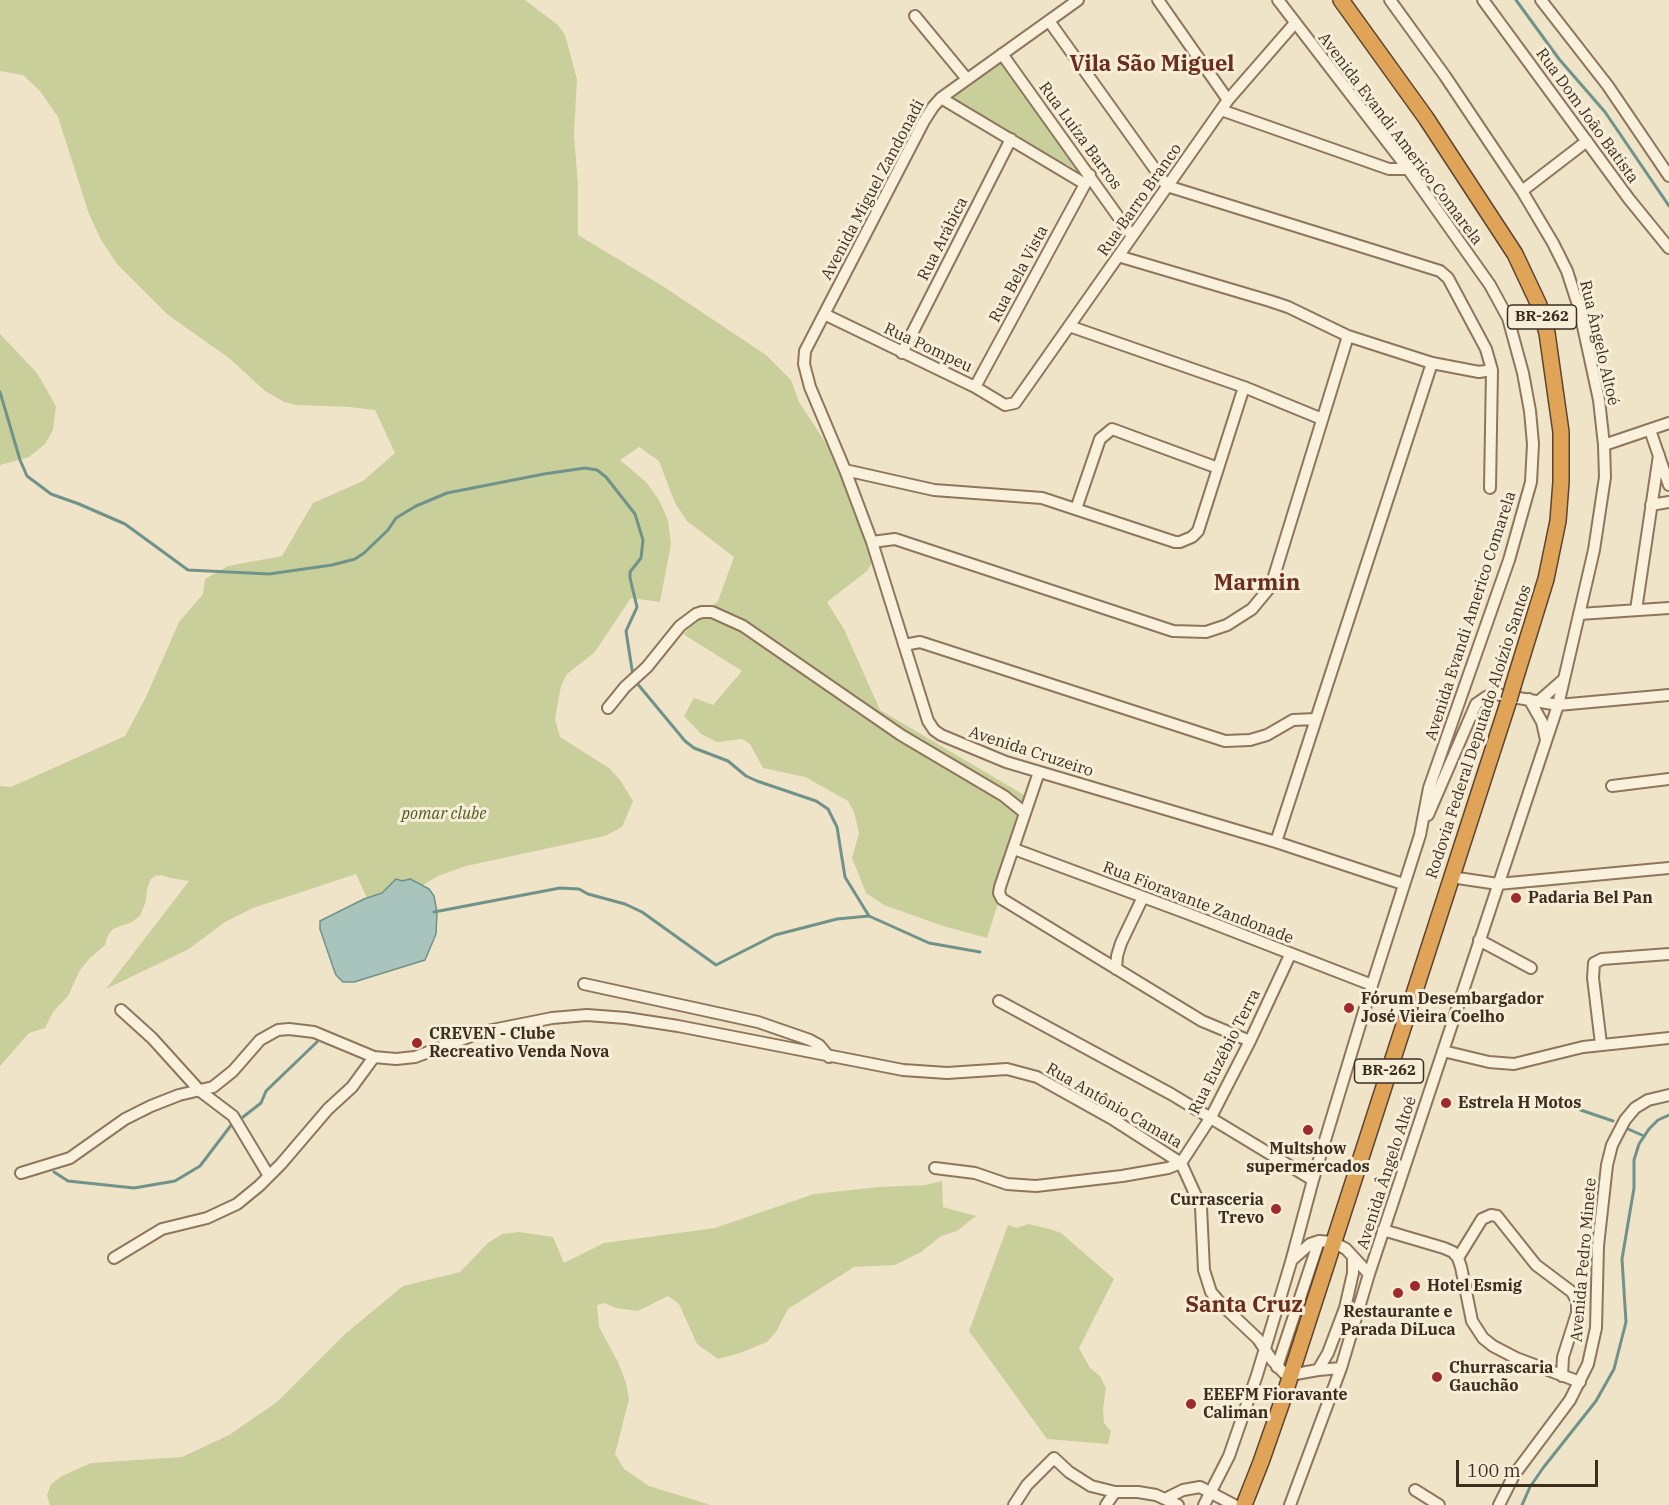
<!DOCTYPE html>
<meta charset="utf-8">
<style>
body{margin:0}
#map{position:relative;width:1669px;height:1505px;overflow:hidden;background:#f0e4c8;font-family:"IBM Plex Serif",serif}
canvas{display:block}
.scale{position:absolute;left:1456px;top:1460px;width:142px;height:27px;box-sizing:border-box;border:3px solid #3d2e20;border-top:0;padding-left:8px;font-size:18px;line-height:21px;white-space:nowrap;color:#3d2e20;-webkit-text-stroke:4px #f7eed8;paint-order:stroke}
</style>
<div id="map">
<canvas width="1669" height="1505"></canvas>
<div class="scale">100 m</div>
</div>
<script>
const g = document.querySelector('canvas').getContext('2d');
g.lineJoin = 'round';
function fill(path, color) {
  g.fillStyle = color;
  g.fill(path, 'evenodd');
}
function shape(rows) {
  const path = new Path2D();
  for (const r of rows) {
    path.moveTo(r[0], r[1]);
    for (let i = 2; i < r.length; i += 2) path.lineTo(r[i], r[i + 1]);
  }
  return path;
}
function strokePath(path, color, width, dash) {
  g.strokeStyle = color;
  g.lineWidth = width;
  g.lineCap = dash ? 'butt' : 'round';
  g.setLineDash(dash || []);
  g.stroke(path);
}
function write(font, color, halo, rows, align = 'center') {
  g.font = font + ' "IBM Plex Serif",serif';
  g.lineWidth = 6;
  g.setLineDash([]);
  g.textBaseline = 'middle';
  g.strokeStyle = halo;
  g.fillStyle = color;
  for (const [text, x, y, turn = 0] of rows) {
    g.save();
    g.translate(x, y);
    g.rotate((+turn || 0) * Math.PI / 180);
    g.textAlign = isNaN(turn) ? turn : align;
    if (halo) g.strokeText(text, 0, 0);
    g.fillText(text, 0, 0);
    g.restore();
  }
}
const green = shape([
 [0,0,525,0,558,25,565,35,577,79,574,134,578,187,578,235,661,285,766,355,791,380,799,402,835,457,875,558,867,571,827,602,844,629,880,710,1031,799,987,938,943,926,884,905,866,893,852,858,859,833,854,812,848,801,805,777,763,768,750,744,742,739,717,742,701,734,684,716,694,698,713,705,742,671,683,634,718,601,734,557,687,521,675,503,659,461,639,447,620,460,646,482,659,500,668,520,671,544,660,602,631,598,594,653,567,674,561,686,555,719,560,737,609,768,620,780,633,801,622,827,605,836,466,866,438,876,423,885,410,879,402,881,396,879,382,893,367,898,356,874,253,908,225,922,189,949,106,989,189,881,170,878,162,875,155,876,151,879,147,889,146,901,140,916,132,922,113,929,108,935,105,945,89,959,80,970,68,996,53,1012,45,1028,29,1033,0,1066,0,786,11,787,125,736,146,697,179,622,203,594,205,579,228,566,282,556,313,503,363,481,395,453,375,410,350,407,296,405,284,402,265,391,229,358,168,315,117,264,101,240,89,214,58,117,40,91,23,75,0,71],
 [1001,55,1088,176,942,98],
 [0,334,37,373,56,406,53,430,45,444,29,457,0,465],
 [942,1181,943,1207,976,1216,957,1231,941,1236,921,1252,895,1265,854,1267,788,1309,776,1332,767,1342,740,1353,718,1359,697,1344,679,1304,668,1296,638,1311,616,1308,605,1303,597,1305,599,1327,618,1362,626,1383,629,1399,615,1454,624,1469,649,1486,711,1505,50,1505,47,1495,51,1484,62,1476,91,1463,182,1457,229,1435,277,1402,345,1334,403,1286,460,1272,488,1243,502,1234,519,1232,553,1237,564,1263,604,1243,715,1228,814,1194,879,1187,925,1185],
 [1028,1224,1050,1229,1061,1233,1114,1279,1079,1348,1090,1368,1100,1376,1106,1388,1103,1409,1104,1423,1111,1431,1108,1444,1047,1439,969,1331,1008,1225,1017,1228]
]);
const water = shape([
 [396,879,402,881,410,879,420,884,429,889,434,896,437,912,436,934,425,960,354,982,343,982,336,975,333,967,320,929,320,921,364,899,382,893,396,879]
]);
const stream = shape([
 [1516,0,1559,59,1605,112,1669,206],
 [0,392,20,460,27,476,51,494,79,504,125,524,188,570,269,574,332,565,355,559,364,553,388,530,396,518,416,506,447,493,544,474,585,468,597,470,606,477,635,514,643,540,641,558,630,572,630,578,637,607,626,631,633,676],
 [636,682,685,741,694,748,728,761,746,776,757,781,816,801,828,809,837,827,845,877,869,916],
 [434,912,560,888,579,889,588,894,625,904,642,912,716,965,775,935,837,919,869,916,929,943,980,952],
 [1557,1102,1613,1121],
 [243,1117,261,1103,266,1091,317,1042],
 [1628,1129,1644,1136],
 [54,1172,68,1181,134,1188,175,1181,200,1166,232,1124],
 [1522,1505,1530,1487,1543,1468,1596,1401,1614,1369,1626,1322,1622,1259,1634,1188,1634,1160,1639,1144,1649,1129,1658,1120,1669,1115]
]);
const minor = shape([
 [1078,0,941,98,933,107,924,121,805,351,804,364,810,387,845,470,872,542,928,721,934,730,941,735,1006,762,1276,842,1403,884],
 [1158,0,1228,100],
 [1483,0,1629,199,1669,248],
 [1541,0,1608,86,1669,176],
 [915,16,967,79],
 [1049,21,1167,186,1440,271,1448,278,1486,349,1492,370,1490,488],
 [1002,54,1132,236],
 [941,98,1085,184],
 [1221,110,1389,169,1408,169],
 [1522,191,1587,141],
 [1118,256,1270,301,1288,307,1348,336,1432,363,1479,372,1492,370],
 [824,314,975,387,1005,405,1015,403,1228,100,1295,23],
 [1069,326,1244,387,1322,419],
 [902,353,1011,139],
 [975,387,1090,175],
 [1650,430,1669,485],
 [1604,445,1669,423],
 [845,470,934,490,1042,498,1175,542,1180,542,1192,537,1198,531,1244,387],
 [1651,505,1669,502],
 [1076,509,1100,439,1112,429,1218,468],
 [872,542,895,539,1173,631,1206,632,1227,625,1252,609,1271,586,1348,336],
 [1636,610,1659,455],
 [1579,614,1669,608],
 [904,645,920,642,1225,741,1250,740,1267,735,1293,720,1315,719],
 [1529,699,1542,722,1546,740],
 [1539,701,1564,679],
 [608,708,625,687,647,667,680,626,696,614,702,612,712,612,743,626,901,735,1004,796,1025,813],
 [1039,772,1000,887,999,893,1002,899,1202,1021,1250,1041],
 [1612,786,1669,779],
 [1428,815,1476,704,1486,697,1496,694,1558,705,1669,695],
 [1276,842,1432,363],
 [1014,849,1189,914,1372,985],
 [1451,877,1498,884,1669,868],
 [1479,940,1531,968],
 [1116,969,1117,956,1121,943,1143,897],
 [584,984,758,1022,810,1040,819,1045,829,1057],
 [999,1001,1171,1094,1313,1180],
 [121,1010,152,1038,200,1091,233,1116,269,1176],
 [1601,1044,1593,978,1594,963,1602,959,1669,954],
 [1443,1051,1489,1062,1514,1064,1583,1047,1669,1038],
 [935,1168,975,1173,1007,1184,1036,1186,1122,1176,1168,1168,1181,1163,1211,1117,1250,1041,1290,955],
 [21,1173,70,1158,125,1119,151,1106,179,1095,213,1087,233,1071,260,1040,278,1030,289,1029,314,1032,374,1057,396,1059,415,1057,482,1032,552,1018,587,1015,626,1018,678,1026,903,1070,947,1073,1007,1069,1037,1077,1114,1120,1181,1163,1201,1207,1204,1270,1211,1292,1223,1306,1258,1339,1272,1360,1284,1373,1290,1375,1318,1370,1341,1368],
 [1383,1230,1444,1248,1453,1252,1458,1258,1461,1267,1472,1321,1483,1338,1493,1346,1516,1358,1580,1382],
 [114,1258,162,1229,207,1218,237,1204,259,1186,281,1164,328,1109,352,1087,374,1057],
 [1458,1258,1482,1219,1491,1215,1497,1216,1536,1265,1572,1292,1577,1301,1577,1313,1563,1357,1562,1376],
 [1293,1259,1310,1244,1319,1241,1333,1242,1346,1249,1369,1274],
 [1277,1367,1319,1241],
 [1318,1370,1328,1353,1345,1308,1353,1273,1353,1257],
 [1415,1490,1439,1505],
 [1165,1499,1183,1490,1200,1487,1234,1505],
 [1014,1505,1027,1485,1054,1458,1069,1472,1091,1486,1115,1492,1138,1492,1156,1495,1178,1505],
 [1106,1505,1115,1492],
 [1204,1505,1229,1456,1257,1375,1291,1262,1313,1180,1372,985,1420,835,1429,788,1509,560,1531,482,1533,444,1530,411,1523,373,1508,318,1490,285,1408,169,1278,0],
 [1290,1505,1341,1368,1369,1274,1558,705,1594,550,1605,477,1604,445,1599,400,1579,308,1567,271,1553,243,1522,191,1445,76,1390,0],
 [1499,1505,1514,1475,1570,1400,1588,1364,1596,1328,1598,1246,1607,1165,1612,1145,1625,1120,1635,1108,1648,1100,1669,1095]
]);
const highway = shape([
 [1341,0,1426,118,1515,254,1539,305,1547,333,1561,432,1561,482,1558,521,1546,579,1513,686],
 [1244,1505,1261,1462,1283,1399,1509,700]
]);
const highwayBridge = shape([
 [1509,700,1513,686]
]);
const markers = [
 [1516,898,6,"#9e2a2b"],
 [1349,1008,6,"#9e2a2b"],
 [417,1043,6,"#9e2a2b"],
 [1446,1103,6,"#9e2a2b"],
 [1308,1130,6,"#9e2a2b"],
 [1276,1209,6,"#9e2a2b"],
 [1415,1286,6,"#9e2a2b"],
 [1398,1293,6,"#9e2a2b"],
 [1437,1377,6,"#9e2a2b"],
 [1191,1404,6,"#9e2a2b"]
];
const shields = [
 [1542,317,69],
 [1389,1071,69]
];
const shieldNames = [
 ["BR-262",1542,317],
 ["BR-262",1389,1071]
];
const streetNames = [
 ["Rua Dom João Batista",1587,116,54],
 ["Rua Luíza Barros",1080,136,54],
 ["Avenida Evandi Americo Comarela",1400,139,53],
 ["Avenida Miguel Zandonadi",873,190,-62],
 ["Rua Barro Branco",1140,200,-55],
 ["Rua Arábica",943,239,-63],
 ["Rua Bela Vista",1019,274,-62],
 ["Rua Ângelo Altoé",1599,343,77],
 ["Rua Pompeu",928,348,25],
 ["Avenida Evandi Americo Comarela",1471,616,-72],
 ["Rodovia Federal Deputado Aloízio Santos",1479,732,-72],
 ["Avenida Cruzeiro",1031,752,18],
 ["Rua Fioravante Zandonade",1198,903,21],
 ["Rua Euzébio Terra",1225,1052,-63],
 ["Rua Antônio Camata",1114,1106,30],
 ["Avenida Ângelo Altoé",1387,1173,-72],
 ["Avenida Pedro Minete",1584,1260,-85]
];
const parkNames = [
 ["pomar clube",444,814]
];
const poiNames = [
 ["Padaria Bel Pan",1528,898],
 ["Fórum Desembargador",1361,999],
 ["José Vieira Coelho",1361,1017],
 ["CREVEN - Clube",429,1034],
 ["Recreativo Venda Nova",429,1052],
 ["Estrela H Motos",1458,1103],
 ["Multshow",1308,1149,"center"],
 ["supermercados",1308,1167,"center"],
 ["Currasceria",1264,1200,"right"],
 ["Trevo",1264,1218,"right"],
 ["Hotel Esmig",1427,1286],
 ["Restaurante e",1398,1312,"center"],
 ["Parada DiLuca",1398,1330,"center"],
 ["Churrascaria",1449,1368],
 ["Gauchão",1449,1386],
 ["EEEFM Fioravante",1203,1395],
 ["Caliman",1203,1413]
];
const districtNames = [
 ["Vila São Miguel",1152,65],
 ["Marmin",1257,584],
 ["Santa Cruz",1244,1306]
];
fill(green, '#c9cf9b');
fill(water, '#a9c4bc');
strokePath(water, '#6f938a', 1.5);
strokePath(stream, '#6f938a', 3);
strokePath(minor, '#8d765c', 14);
strokePath(highway, '#5b4430', 18);
strokePath(minor, '#faf1dc', 10);
strokePath(highway, '#e0a458', 15);
strokePath(highwayBridge, '#5b4430', 18, []);
strokePath(highwayBridge, '#e0a458', 15);
for (const [x, y, r, color] of markers) {
  const dot = new Path2D();
  dot.arc(x, y, r, 0, 2 * Math.PI);
  g.fillStyle = color;
  g.fill(dot);
  strokePath(dot, '#f7eed8', 2);
}
for (const [x, y, w] of shields) {
  const box = new Path2D();
  box.roundRect(x - w / 2, y - 12, w, 24, 4.5);
  g.fillStyle = '#f7eed8';
  g.fill(box);
  strokePath(box, '#3d2e20', 1.5);
}
write('bold 15px', '#3d2e20', null, shieldNames);
write('16px', '#3d2e20', '#f7eed8', streetNames);
write('italic 16px', '#4d5a26', '#f7eed8', parkNames);
write('bold 16px', '#3d2e20', '#f7eed8', poiNames, 'left');
write('bold 22px', '#6b2e1e', '#f7eed8', districtNames);
</script>
